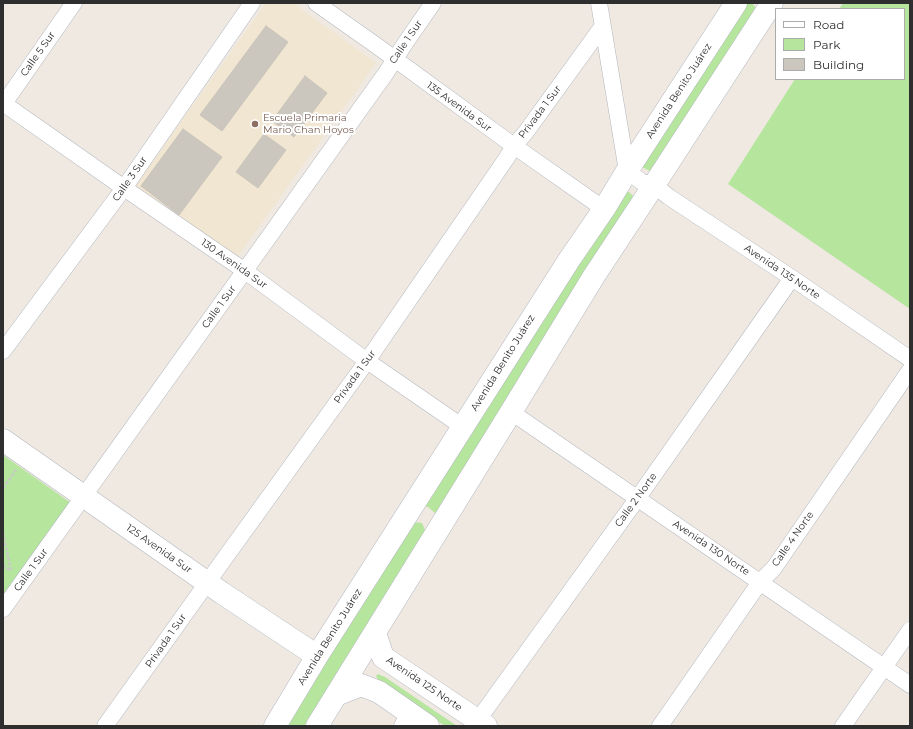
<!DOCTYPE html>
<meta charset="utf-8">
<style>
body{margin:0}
#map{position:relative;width:913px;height:729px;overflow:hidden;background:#efe9e1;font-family:Montserrat,sans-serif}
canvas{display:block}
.frame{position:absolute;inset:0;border:4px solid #2e2e2e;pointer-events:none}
.legend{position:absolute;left:775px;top:8px;width:130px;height:72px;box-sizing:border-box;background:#fff;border:1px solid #ababab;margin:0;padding:5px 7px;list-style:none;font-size:12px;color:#2e2e2e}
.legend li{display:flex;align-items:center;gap:8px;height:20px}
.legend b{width:20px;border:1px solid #ababab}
</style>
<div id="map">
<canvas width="913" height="729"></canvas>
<div class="frame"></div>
<ul class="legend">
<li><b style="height:5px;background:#fff"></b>Road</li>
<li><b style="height:11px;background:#b6e59e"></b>Park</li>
<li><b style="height:11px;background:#cbc7bf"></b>Building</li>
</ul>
</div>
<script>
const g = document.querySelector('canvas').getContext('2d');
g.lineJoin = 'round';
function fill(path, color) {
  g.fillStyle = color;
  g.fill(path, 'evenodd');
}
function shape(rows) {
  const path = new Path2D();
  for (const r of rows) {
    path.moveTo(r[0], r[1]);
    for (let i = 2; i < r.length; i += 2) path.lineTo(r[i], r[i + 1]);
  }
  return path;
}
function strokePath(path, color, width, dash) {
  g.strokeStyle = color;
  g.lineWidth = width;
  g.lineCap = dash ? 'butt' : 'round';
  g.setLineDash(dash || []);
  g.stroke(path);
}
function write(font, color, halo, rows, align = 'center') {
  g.font = font + ' Montserrat,sans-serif';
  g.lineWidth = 4;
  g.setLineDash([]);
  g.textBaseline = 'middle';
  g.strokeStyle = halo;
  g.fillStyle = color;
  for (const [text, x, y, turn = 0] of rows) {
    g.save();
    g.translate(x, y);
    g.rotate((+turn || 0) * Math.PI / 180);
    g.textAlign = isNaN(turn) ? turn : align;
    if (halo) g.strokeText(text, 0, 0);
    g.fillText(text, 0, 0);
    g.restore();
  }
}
const education = shape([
 [266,3,293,3,376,63,236,259,135,186]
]);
const green = shape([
 [748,3,751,3,754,5,757,11,655,169,650,171,642,167,741,7],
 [843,3,910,3,910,309,728,184,795,79,904,79,904,9,839,9],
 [623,192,629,192,635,198,436,514,428,507,423,506],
 [3,455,71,503,3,597],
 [413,522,422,523,425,530,304,726,287,726],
 [378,674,385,677,457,726,445,726,380,683,376,676]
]);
const building = shape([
 [266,26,288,42,222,131,200,115,266,26],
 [305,76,327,93,294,137,272,121,305,76],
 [183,129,222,157,179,215,141,186,183,129],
 [264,134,286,150,258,188,236,172,264,134]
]);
const path = shape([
 [3,488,16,470],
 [3,533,11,570],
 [3,565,11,571]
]);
const street = shape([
 [316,3,377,46,514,146,604,209],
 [599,3,627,171,642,182,654,185,669,197,792,278,910,359],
 [3,103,124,188,245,271,367,361,463,427],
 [3,105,74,3],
 [3,351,124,188,252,3],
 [511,412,910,685],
 [3,609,386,73,404,45,433,3],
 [478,720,637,499,792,278],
 [105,726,222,562,367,361,506,159,514,146,526,132,602,27],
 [402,726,409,713],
 [660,726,760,582,774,568,910,370],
 [843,726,910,630]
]);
const secondary = shape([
 [3,440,222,593,317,656],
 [375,633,383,657,486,726],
 [336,695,361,685,379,692,428,726],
 [275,726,317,656,569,260,604,209,627,171,736,3],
 [317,726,511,412,594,276,654,185,772,3]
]);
const markers = [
 [255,124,4,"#8d6e63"]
];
const streetNames = [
 ["Calle 1 Sur",406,42,-56],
 ["Calle 5 Sur",38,54,-55],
 ["Avenida Benito Juárez",679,91,-57],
 ["135 Avenida Sur",459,107,36],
 ["Privada 1 Sur",540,112,-53],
 ["Calle 3 Sur",130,179,-55],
 ["130 Avenida Sur",234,264,35],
 ["Avenida 135 Norte",782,272,34],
 ["Calle 1 Sur",219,307,-54],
 ["Avenida Benito Juárez",503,363,-58],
 ["Privada 1 Sur",355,377,-54],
 ["Calle 2 Norte",636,500,-54],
 ["Calle 4 Norte",793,539,-55],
 ["Avenida 130 Norte",711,548,34],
 ["125 Avenida Sur",159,549,35],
 ["Calle 1 Sur",31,570,-54],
 ["Avenida Benito Juárez",330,637,-58],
 ["Privada 1 Sur",166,641,-55],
 ["Avenida 125 Norte",424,684,34]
];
const educationNames = [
 ["Escuela Primaria",263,118],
 ["Mario Chan Hoyos",263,130]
];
fill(education, '#f0e6d1');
fill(green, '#b6e59e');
fill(building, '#cbc7bf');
strokePath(building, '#cbc5ba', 1);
strokePath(street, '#b4b7c1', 17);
strokePath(secondary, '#b4b7c1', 23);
strokePath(path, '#c9c9c9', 2.5, [3, 2]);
strokePath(street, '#fff', 16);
strokePath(secondary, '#fff', 22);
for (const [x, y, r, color] of markers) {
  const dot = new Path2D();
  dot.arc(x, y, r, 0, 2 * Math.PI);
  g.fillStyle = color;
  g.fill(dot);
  strokePath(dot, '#fff', 1.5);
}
write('10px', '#2e2e2e', '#fff', streetNames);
write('10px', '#785e54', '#fff', educationNames, 'left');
</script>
